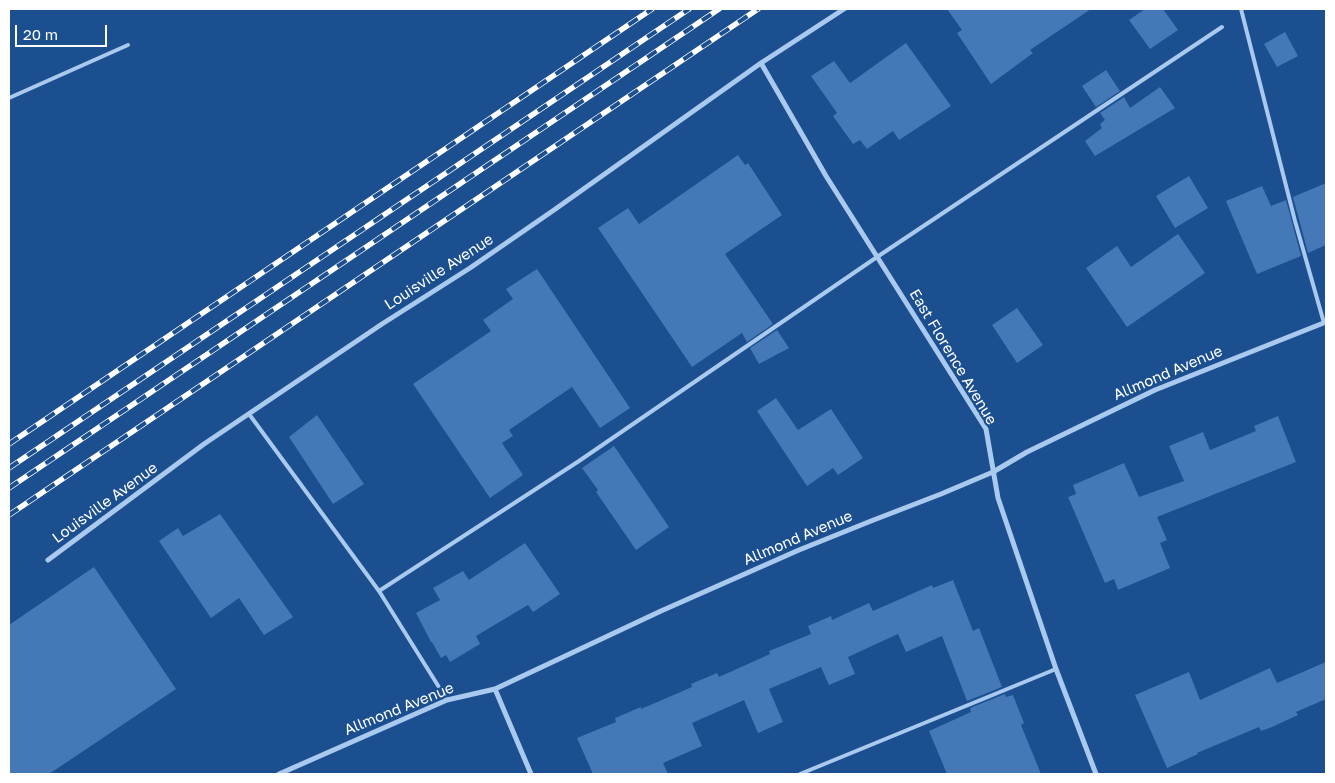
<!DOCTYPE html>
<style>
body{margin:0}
#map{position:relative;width:1335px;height:783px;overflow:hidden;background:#1b4f8f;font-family:"Golos Text",sans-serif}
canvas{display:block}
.frame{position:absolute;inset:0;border:10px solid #fff;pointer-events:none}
.scale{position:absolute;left:15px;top:25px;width:92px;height:22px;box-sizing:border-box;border:2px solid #fff;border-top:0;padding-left:6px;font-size:15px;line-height:18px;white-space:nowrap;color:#fff;-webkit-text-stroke:4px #1b4f8f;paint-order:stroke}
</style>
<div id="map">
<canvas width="1335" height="783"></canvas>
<div class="frame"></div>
<div class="scale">20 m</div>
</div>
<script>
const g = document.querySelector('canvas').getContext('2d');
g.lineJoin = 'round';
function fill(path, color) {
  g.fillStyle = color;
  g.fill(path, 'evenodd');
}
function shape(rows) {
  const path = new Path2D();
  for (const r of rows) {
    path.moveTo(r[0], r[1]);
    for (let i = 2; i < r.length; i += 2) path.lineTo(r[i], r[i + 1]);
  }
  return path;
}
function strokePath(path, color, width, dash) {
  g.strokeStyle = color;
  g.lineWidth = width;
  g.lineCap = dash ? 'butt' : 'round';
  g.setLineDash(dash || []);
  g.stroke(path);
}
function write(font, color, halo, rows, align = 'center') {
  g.font = font + ' "Golos Text",sans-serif';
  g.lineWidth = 4.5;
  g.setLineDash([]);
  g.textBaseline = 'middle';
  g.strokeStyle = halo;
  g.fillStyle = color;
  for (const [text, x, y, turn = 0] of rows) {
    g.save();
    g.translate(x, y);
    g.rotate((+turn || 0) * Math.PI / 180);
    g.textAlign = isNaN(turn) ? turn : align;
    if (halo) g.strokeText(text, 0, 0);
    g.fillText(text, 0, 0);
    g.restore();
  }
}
const building = shape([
 [947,9,1091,9,1030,50,1033,53,991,84,957,33,962,30],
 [1145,9,1163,9,1178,30,1150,49,1129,20],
 [1285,32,1298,56,1277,67,1264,44],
 [906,43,951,106,899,140,893,131,867,149,860,140,853,144,833,116,837,113,811,76,834,61,850,83],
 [1106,70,1120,91,1096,107,1082,86],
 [1160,87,1175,108,1095,156,1085,141,1102,128,1100,124,1105,120,1100,113,1124,97,1130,108],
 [738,155,745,165,748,163,782,215,725,254,773,324,747,342,742,333,692,367,598,228,628,208,639,224],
 [1189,176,1208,208,1175,228,1156,196],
 [1326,183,1326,245,1308,253,1293,197],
 [1262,186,1271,206,1286,200,1301,256,1257,274,1226,201],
 [1178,234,1205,273,1127,327,1086,268,1117,246,1131,267],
 [537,269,630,408,600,428,572,387,509,430,513,436,502,443,523,475,490,498,413,384,491,331,483,320,513,299,506,289],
 [1017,308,1043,345,1017,363,992,325],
 [777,330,789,348,759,364,750,348],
 [776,398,798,430,831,409,863,458,838,475,833,468,807,486,757,411],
 [317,415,364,484,333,504,289,437],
 [1278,416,1296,462,1157,517,1167,540,1160,543,1170,568,1118,590,1114,579,1105,583,1068,497,1076,494,1073,485,1124,463,1139,497,1184,481,1169,446,1203,432,1210,450,1256,431,1254,426],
 [614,446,669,527,636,550,596,492,598,490,582,468],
 [220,514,293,617,264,635,239,598,211,618,159,541,178,528,183,536],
 [525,543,560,594,533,612,528,605,476,636,480,644,450,662,446,655,441,658,432,642,431,642,416,613,440,600,433,588,463,571,469,580],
 [94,567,176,689,49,774,9,774,9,625],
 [953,580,973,631,979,628,1002,687,967,701,942,636,906,652,898,634,848,657,855,674,829,685,821,667,769,689,783,722,758,733,744,700,692,723,702,746,663,763,668,774,593,774,577,738,616,722,615,718,641,707,641,709,692,687,691,684,717,673,719,677,770,654,769,651,811,634,808,626,831,616,832,620,869,603,873,611,932,585,933,588],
 [1326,662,1326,699,1296,712,1298,715,1272,727,1261,731,1259,727,1197,753,1198,754,1167,768,1135,695,1189,672,1200,700,1270,668,1277,683],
 [1005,694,1006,697,1013,695,1024,723,1021,725,1041,774,947,774,929,731,971,712,970,708]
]);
const lane = shape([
 [1241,9,1295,221,1324,323],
 [9,98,128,45],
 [249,414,379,591,447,700],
 [379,591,579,461,877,257,1222,27],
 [800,774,1056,669]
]);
const street = shape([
 [761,63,826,176,986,429,998,498,1056,669,1096,774],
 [48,560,204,444,382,324,470,268,554,210,761,63,844,9],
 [495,689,531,774],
 [279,774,447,700,495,689,661,611,799,550,871,521,941,494,993,472,1027,452,1155,390,1326,322]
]);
const rail = shape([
 [9,444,652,9],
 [9,468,689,9],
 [9,488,719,9],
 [9,515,758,9]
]);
const streetNames = [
 ["Louisville Avenue",439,272,-33],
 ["East Florence Avenue",953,357,59],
 ["Allmond Avenue",1168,373,-23],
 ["Louisville Avenue",105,503,-36],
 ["Allmond Avenue",798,538,-23],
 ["Allmond Avenue",399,709,-22]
];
fill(building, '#4478b7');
strokePath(lane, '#a9c9ee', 4);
strokePath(street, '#a9c9ee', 5);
strokePath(rail, '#fff', 5.5);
strokePath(rail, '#1b4f8f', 4, [11]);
write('15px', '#fff', '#1b4f8f', streetNames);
</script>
